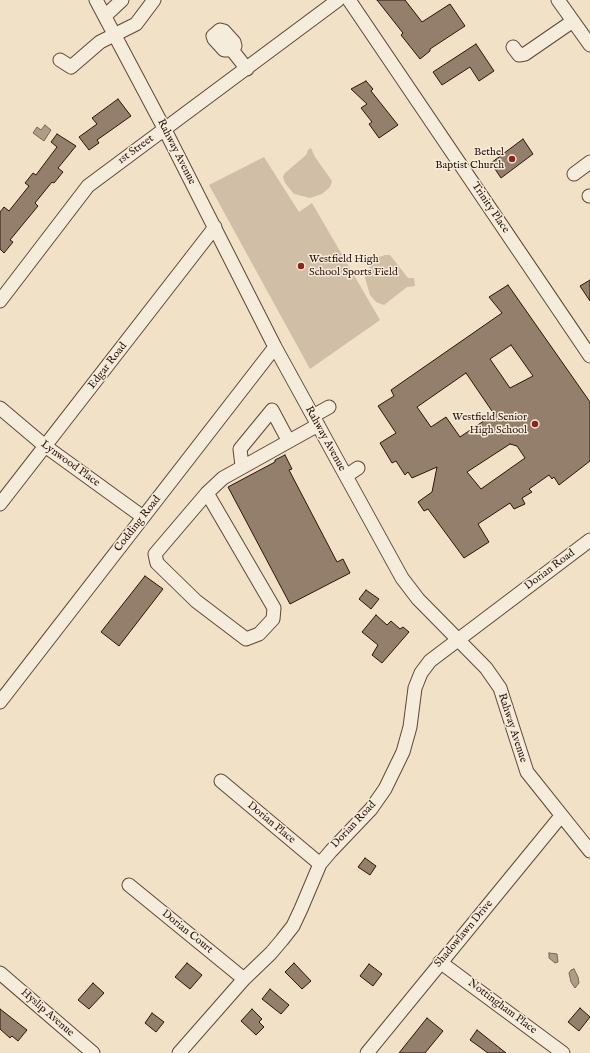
<!DOCTYPE html>
<style>
body{margin:0}
canvas{display:block;background:#f1e1c7}
</style>
<canvas width="590" height="1053"></canvas>
<script>
const g = document.querySelector('canvas').getContext('2d');
g.lineJoin = 'round';
function fill(path, color) {
  g.fillStyle = color;
  g.fill(path, 'evenodd');
}
function shape(rows) {
  const path = new Path2D();
  for (const r of rows) {
    path.moveTo(r[0], r[1]);
    for (let i = 2; i < r.length; i += 2) path.lineTo(r[i], r[i + 1]);
  }
  return path;
}
function strokePath(path, color, width, dash) {
  g.strokeStyle = color;
  g.lineWidth = width;
  g.lineCap = dash ? 'butt' : 'round';
  g.setLineDash(dash || []);
  g.stroke(path);
}
function write(font, color, halo, rows, align = 'center') {
  g.font = font + ' "IM FELL English",serif';
  g.lineWidth = 3;
  g.setLineDash([]);
  g.textBaseline = 'middle';
  g.strokeStyle = halo;
  g.fillStyle = color;
  for (const [text, x, y, turn = 0] of rows) {
    g.save();
    g.translate(x, y);
    g.rotate((+turn || 0) * Math.PI / 180);
    g.textAlign = isNaN(turn) ? turn : align;
    if (halo) g.strokeText(text, 0, 0);
    g.fillText(text, 0, 0);
    g.restore();
  }
}
const green = shape([
 [311,148,315,157,332,181,330,187,322,194,310,198,294,194,285,183,283,177,284,174,306,155,308,150],
 [264,157,299,212,312,203,380,320,310,369,209,185],
 [385,255,390,255,408,278,414,278,415,286,407,287,384,305,376,302,370,295,365,278,367,272,372,263,379,257]
]);
const water = shape([
 [45,125,51,130,44,141,33,133,37,127,41,130,45,125],
 [549,953,557,954,558,962,555,963,549,958,549,953],
 [574,969,578,977,579,983,575,988,571,982,569,973,571,970,574,969]
]);
const building = shape([
 [377,0,405,0,422,22,450,4,465,26,430,49,430,51,420,59,401,35,403,33,377,0],
 [476,44,494,71,479,81,470,67,442,85,433,72,476,44],
 [366,81,373,89,371,91,398,125,379,138,369,124,372,122,361,108,367,104,351,89,366,81],
 [118,99,131,116,97,140,99,143,89,150,79,137,97,124,92,118,118,99],
 [57,134,76,146,58,168,63,172,54,183,52,182,35,203,38,206,10,240,13,242,4,253,0,249,0,212,4,207,9,211,29,186,25,183,33,173,36,175,57,147,51,142,57,134],
 [523,139,533,154,501,178,491,163,523,139],
 [590,280,590,301,580,286,590,280],
 [508,285,590,402,590,461,559,485,554,477,552,479,549,475,529,489,532,492,522,498,525,504,514,509,510,503,478,524,489,542,464,558,428,509,424,511,418,502,432,492,437,467,412,478,408,472,405,475,396,461,392,463,380,443,396,433,378,406,394,396,391,390,502,313,489,297,508,285],
 [511,345,533,376,510,388,490,359,511,345],
 [466,373,494,414,460,437,446,417,431,427,417,407,466,373],
 [510,444,517,446,525,458,481,489,467,472,510,444],
 [285,455,292,469,289,470,337,562,343,559,350,573,290,604,228,487,275,462,275,460,285,455],
 [145,576,163,589,119,646,101,632,145,576],
 [366,590,379,599,371,609,359,599,366,590],
 [376,615,387,625,391,621,400,629,403,627,409,632,382,663,372,655,378,645,362,632,376,615],
 [365,858,376,866,370,875,358,867,365,858],
 [187,963,202,975,190,989,175,977,187,963],
 [294,963,311,981,302,989,285,972,294,963],
 [369,964,382,974,373,986,360,976,369,964],
 [93,983,104,993,89,1009,78,1000,93,983],
 [270,989,289,1005,281,1014,262,999,270,989],
 [580,1008,590,1017,579,1031,568,1022,580,1008],
 [0,1009,27,1030,18,1041,12,1036,10,1038,0,1029,0,1009],
 [252,1009,262,1019,259,1022,264,1027,256,1035,241,1021,252,1009],
 [152,1013,164,1022,156,1032,145,1023,152,1013],
 [427,1018,443,1031,425,1053,399,1053,427,1018],
 [477,1030,506,1053,488,1053,470,1040,477,1030]
]);
const minor = shape([
 [96,0,165,130,275,347,402,578,418,599,486,668,500,688,527,772,590,851],
 [349,0,590,356],
 [558,0,590,45],
 [105,16,122,0],
 [513,47,519,55,525,54,573,21],
 [232,50,235,46,234,42,224,31,220,30,213,36,214,39,224,50,232,50,247,69],
 [60,60,71,67,100,42,136,24,154,0],
 [574,174,590,162],
 [589,196,590,196],
 [0,301,88,186,338,0],
 [0,408,45,446,143,517],
 [313,416,329,407],
 [242,466,240,449,272,410,288,440],
 [346,476,358,468],
 [207,493,274,608,273,619,259,634,246,639,196,601,157,563,155,554,207,493,223,478,318,425],
 [0,504,215,227],
 [0,702,275,347],
 [221,781,320,864],
 [129,885,244,979],
 [440,962,563,1053],
 [0,973,93,1053],
 [179,1053,244,979,271,953,282,940,293,926,301,909,320,864,331,851,371,809,385,789,403,752,410,727,415,688,421,673,430,661,590,540],
 [367,1053,561,816]
]);
const markers = [
 [512,159,4,"#8f2418"],
 [301,266,4,"#8f2418"],
 [535,424,4,"#8f2418"]
];
const streetNames = [
 ["1st Street",136,150,-36],
 ["Rahway Avenue",176,152,63],
 ["Trinity Place",490,208,56],
 ["Edgar Road",108,366,-52],
 ["Rahway Avenue",325,439,61],
 ["Lynwood Place",70,464,36],
 ["Codding Road",138,524,-52],
 ["Dorian Road",550,570,-37],
 ["Rahway Avenue",512,728,72],
 ["Dorian Place",271,823,40],
 ["Dorian Road",354,825,-47],
 ["Dorian Court",187,932,39],
 ["Shadowlawn Drive",464,934,-50],
 ["Nottingham Place",502,1007,37],
 ["Hyslip Avenue",47,1013,41]
];
const poiNames = [
 ["Bethel",504,153],
 ["Baptist Church",504,166],
 ["Westfield High",309,260,"left"],
 ["School Sports Field",309,273,"left"],
 ["Westfield Senior",527,418],
 ["High School",527,431]
];
fill(green, '#d0bea7');
fill(water, '#af9b86');
strokePath(water, '#7b6554', 1);
fill(building, '#937f6c');
strokePath(building, '#2e1409', 1);
strokePath(minor, '#5f4738', 15);
strokePath(minor, '#f6ecdb', 13);
for (const [x, y, r, color] of markers) {
  const dot = new Path2D();
  dot.arc(x, y, r, 0, 2 * Math.PI);
  g.fillStyle = color;
  g.fill(dot);
  strokePath(dot, '#f6ecdb', 1.5);
}
write('11px', '#2e1409', '#f6ecdb', streetNames);
write('11px', '#2e1409', '#f6ecdb', poiNames, 'right');
</script>
